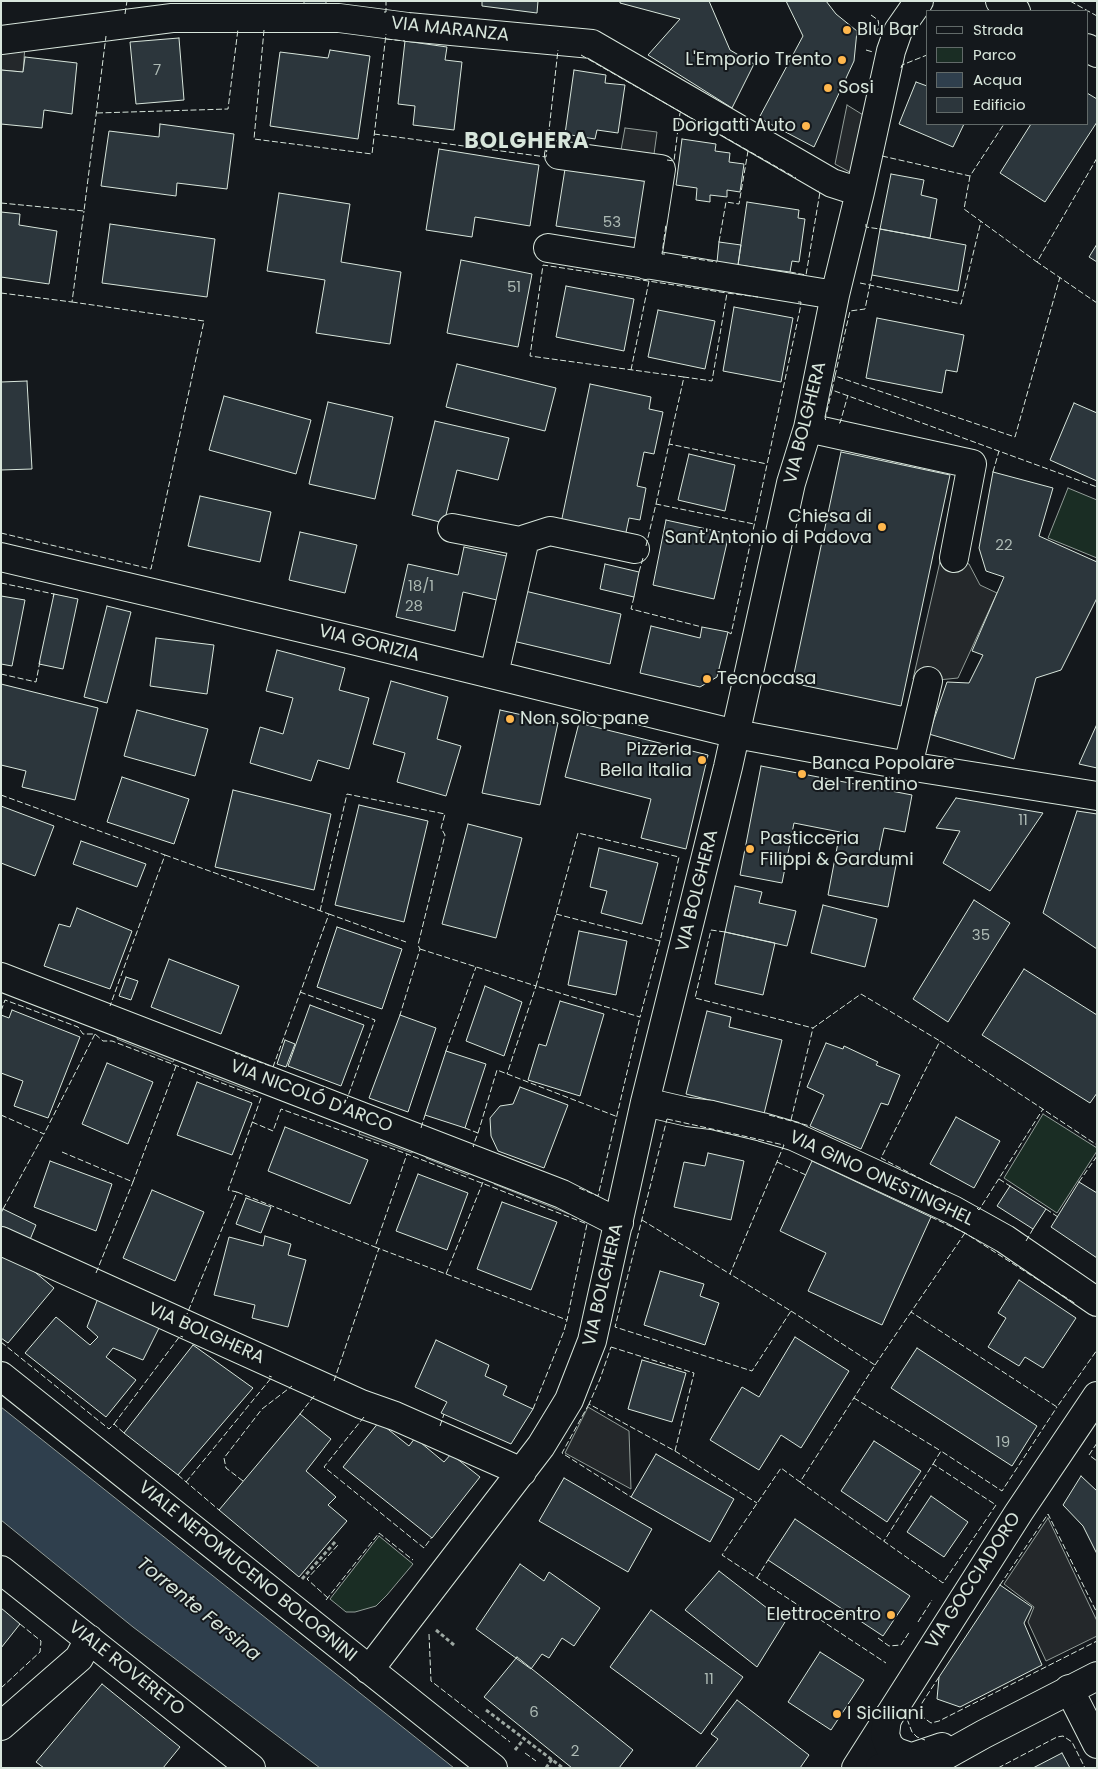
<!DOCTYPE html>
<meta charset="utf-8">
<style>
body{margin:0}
#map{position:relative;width:1098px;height:1769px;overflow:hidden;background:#14181c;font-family:Poppins,sans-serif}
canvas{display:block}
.frame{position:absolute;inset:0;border:2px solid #d8e6dc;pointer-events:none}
.legend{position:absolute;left:926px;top:10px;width:162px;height:115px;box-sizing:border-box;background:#14181c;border:1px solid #626a69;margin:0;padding:6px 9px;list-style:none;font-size:15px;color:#d8e6dc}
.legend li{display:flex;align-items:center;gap:10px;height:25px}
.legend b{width:25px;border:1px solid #626a69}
</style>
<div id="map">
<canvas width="1098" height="1769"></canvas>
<div class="frame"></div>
<ul class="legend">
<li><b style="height:6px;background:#14181c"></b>Strada</li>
<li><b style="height:14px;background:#1a2d24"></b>Parco</li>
<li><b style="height:14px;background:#2f3f4d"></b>Acqua</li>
<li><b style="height:14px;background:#2c363c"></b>Edificio</li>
</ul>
</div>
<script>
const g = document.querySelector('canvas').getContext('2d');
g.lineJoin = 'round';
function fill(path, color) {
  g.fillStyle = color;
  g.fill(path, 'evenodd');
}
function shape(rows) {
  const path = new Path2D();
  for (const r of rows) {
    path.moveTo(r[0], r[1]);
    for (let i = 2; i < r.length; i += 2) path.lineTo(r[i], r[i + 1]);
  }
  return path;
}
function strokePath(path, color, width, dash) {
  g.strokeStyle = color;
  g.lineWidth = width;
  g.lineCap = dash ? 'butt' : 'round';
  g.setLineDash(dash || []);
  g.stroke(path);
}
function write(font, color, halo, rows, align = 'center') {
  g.font = font + ' Poppins,sans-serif';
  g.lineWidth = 4;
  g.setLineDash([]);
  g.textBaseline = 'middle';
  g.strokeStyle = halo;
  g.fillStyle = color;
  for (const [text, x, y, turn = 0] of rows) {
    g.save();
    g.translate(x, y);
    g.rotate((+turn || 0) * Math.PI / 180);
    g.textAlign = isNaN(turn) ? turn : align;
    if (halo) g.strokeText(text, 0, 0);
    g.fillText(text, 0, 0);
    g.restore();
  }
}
const green = shape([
 [1068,488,1097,500,1097,558,1048,538,1068,488],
 [1043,1114,1097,1148,1097,1151,1057,1213,1004,1178,1043,1114],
 [379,1536,413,1564,387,1595,376,1606,355,1612,346,1612,330,1599,379,1536]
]);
const parking = shape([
 [25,46,23,72,1,70,1,47,25,46],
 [847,105,868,118,855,175,835,164,847,105],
 [625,128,657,132,654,154,621,150,625,128],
 [942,553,969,564,980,585,997,593,958,678,928,681,913,679,942,553],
 [120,1030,177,1053,173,1062,117,1039,120,1030],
 [205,1066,255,1085,253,1092,203,1073,205,1066],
 [362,1125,415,1144,412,1153,359,1134,362,1125],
 [428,1151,471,1167,468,1175,426,1158,428,1151],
 [497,1176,573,1207,569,1214,494,1184,497,1176],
 [588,1407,629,1431,631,1489,565,1453,588,1407],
 [1048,1518,1097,1621,1097,1636,1046,1661,1028,1622,1034,1607,1004,1584,1048,1518]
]);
const water = shape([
 [1,1407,454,1768,320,1768,133,1627,1,1520,1,1407]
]);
const building = shape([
 [304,1,326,1,326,12,304,12,304,1],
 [482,1,538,1,537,13,482,6,482,1],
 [620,1,709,1,730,50,754,64,732,108,648,55,680,19,620,3,620,1],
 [786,1,826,1,836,14,857,31,854,61,814,147,759,118,803,36,786,1],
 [179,38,184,100,136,104,130,42,179,38],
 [405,41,447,47,445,60,462,62,454,130,413,125,415,106,398,104,405,41],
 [330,50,370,56,358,139,270,126,280,52,328,58,330,50],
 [25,57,77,63,72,114,44,110,42,128,1,124,1,70,23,72,25,57],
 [574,70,606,75,605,83,625,85,618,133,597,130,595,139,565,134,574,70],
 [916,82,927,86,927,124,964,124,953,147,899,124,916,82],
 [1087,93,1097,99,1097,122,1045,202,1000,173,1031,124,1087,124,1087,93],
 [160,124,234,134,227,189,177,183,176,196,101,186,109,131,159,137,160,124],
 [682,139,716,144,715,151,730,153,729,162,744,164,740,192,727,190,727,197,710,195,710,202,696,200,697,188,676,185,682,139],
 [439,149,539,165,530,226,475,217,472,237,426,230,439,149],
 [565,169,657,183,648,240,556,226,565,169],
 [891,174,924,180,921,195,937,199,930,238,880,229,891,174],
 [279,193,350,204,341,262,401,272,390,344,316,333,325,280,267,271,279,193],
 [747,202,799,210,798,218,805,219,799,262,792,261,790,272,738,265,747,202],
 [1,212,20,214,19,225,57,231,49,284,1,277,1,212],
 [110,224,215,239,207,297,102,283,110,224],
 [880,229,966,245,958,291,872,275,880,229],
 [719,242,741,245,738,265,717,262,719,242],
 [1097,244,1097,262,1089,257,1097,244],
 [461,260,532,274,518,347,447,333,461,260],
 [566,286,634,299,624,351,556,337,566,286],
 [734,307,793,318,781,382,723,371,734,307],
 [658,310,715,321,705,369,648,357,658,310],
 [877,318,964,335,957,372,946,370,942,393,866,378,877,318],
 [457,364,556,388,545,431,446,407,457,364],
 [27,381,32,469,1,470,1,382,27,381],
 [590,384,651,397,649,409,663,412,654,454,644,452,637,486,646,488,640,520,629,518,625,537,561,523,590,384],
 [224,396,311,420,296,474,209,450,224,396],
 [328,402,393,417,375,499,309,484,328,402],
 [1074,403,1097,413,1097,481,1050,460,1074,403],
 [435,421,509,438,498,480,457,470,444,523,412,515,435,421],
 [841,452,950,475,901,706,792,683,841,452],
 [689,454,735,465,725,511,678,500,689,454],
 [993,472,1053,488,1039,536,1097,562,1097,598,1061,670,1036,678,1014,759,929,734,947,682,969,683,983,655,972,651,1004,577,986,571,979,548,993,472],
 [200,496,271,512,260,562,188,546,200,496],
 [666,520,729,534,714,599,653,585,666,520],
 [300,532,357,545,345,593,289,580,300,532],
 [464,547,511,557,501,601,463,592,455,631,396,617,408,564,458,575,464,547],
 [605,564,639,572,634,597,600,589,605,564],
 [525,591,621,614,610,664,513,641,525,591],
 [54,594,78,599,63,669,39,664,54,594],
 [1,596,25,600,12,666,1,664,1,596],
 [107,606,131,612,107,703,84,697,107,606],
 [651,626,700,638,702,627,728,632,717,677,700,687,640,673,651,626],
 [156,638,214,645,207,694,150,686,156,638],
 [277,650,345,668,339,690,369,698,349,769,318,760,311,781,250,763,260,727,283,734,293,698,266,691,277,650],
 [391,681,448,697,437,739,461,746,446,796,397,782,405,753,373,744,391,681],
 [1,684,98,708,75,800,22,787,26,771,1,765,1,684],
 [137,710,208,729,195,776,124,756,137,710],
 [500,710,558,723,540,805,482,793,500,710],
 [579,723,708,755,686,849,641,838,651,799,565,777,579,723],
 [1097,724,1097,768,1079,764,1097,724],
 [761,766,912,795,905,832,884,828,878,856,897,860,888,907,828,895,840,832,794,823,782,883,740,875,761,766],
 [122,777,189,799,174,844,107,822,122,777],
 [233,790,331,814,314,890,215,867,233,790],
 [956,798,1043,813,990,891,943,863,960,831,936,828,956,798],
 [359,805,428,821,404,922,335,905,359,805],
 [1,806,54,826,35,876,1,863,1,806],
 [1077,811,1097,814,1097,949,1043,913,1077,811],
 [468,824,522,838,496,938,442,924,468,824],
 [81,841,146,864,137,887,73,864,81,841],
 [599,848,658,863,642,924,601,913,607,891,590,887,599,848],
 [735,886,762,892,759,903,796,911,787,946,725,932,735,886],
 [974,900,1010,923,948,1022,913,999,974,900],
 [823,905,877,919,865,967,811,953,823,905],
 [77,908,132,931,110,989,44,966,59,924,70,927,77,908],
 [337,927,402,949,382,1009,317,987,337,927],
 [579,931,627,941,616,995,568,985,579,931],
 [725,932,775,943,763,995,715,984,725,932],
 [169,959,239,986,221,1034,151,1007,169,959],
 [1024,969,1097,1015,1097,1093,1090,1103,982,1035,1024,969],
 [126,977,138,981,131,1000,119,996,126,977],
 [485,986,522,1002,504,1056,466,1041,485,986],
 [560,1001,604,1014,580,1096,528,1080,539,1044,546,1046,560,1001],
 [310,1005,364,1025,341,1086,288,1066,310,1005],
 [12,1010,80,1037,48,1118,14,1106,23,1081,1,1073,1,1015,9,1018,12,1010],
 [707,1011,731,1017,729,1027,782,1040,764,1114,686,1094,707,1011],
 [400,1015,436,1028,408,1112,369,1098,400,1015],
 [285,1040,295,1044,286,1067,277,1064,285,1040],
 [826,1043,843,1049,844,1046,878,1062,876,1065,900,1075,888,1105,881,1103,861,1149,810,1126,824,1095,807,1087,826,1043],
 [446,1051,486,1064,465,1128,425,1115,446,1051],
 [107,1063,153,1082,128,1144,82,1124,107,1063],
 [197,1082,252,1103,232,1155,177,1135,197,1082],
 [520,1087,568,1105,544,1168,498,1151,491,1136,490,1118,500,1106,513,1104,520,1087],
 [956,1117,1000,1141,974,1188,930,1164,956,1117],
 [285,1127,368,1160,350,1204,268,1171,285,1127],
 [708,1153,744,1161,731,1220,674,1207,684,1162,705,1166,708,1153],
 [50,1161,112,1184,96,1231,34,1207,50,1161],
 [812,1161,931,1217,882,1325,808,1291,826,1253,780,1231,812,1161],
 [418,1174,468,1193,447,1250,396,1231,418,1174],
 [1079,1182,1097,1193,1097,1258,1051,1227,1079,1182],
 [1010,1186,1046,1209,1033,1229,997,1206,1010,1186],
 [152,1190,204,1212,175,1281,123,1258,152,1190],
 [246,1198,271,1207,261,1233,236,1224,246,1198],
 [502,1202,557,1222,531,1290,477,1269,502,1202],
 [3,1209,36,1225,27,1247,1,1236,1,1213,3,1209],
 [265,1236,291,1244,288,1255,306,1260,288,1327,252,1318,255,1305,214,1295,229,1237,263,1246,265,1236],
 [6,1248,54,1288,8,1343,1,1338,1,1253,6,1248],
 [660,1271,704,1284,700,1296,719,1303,705,1345,644,1325,660,1271],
 [1019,1280,1076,1318,1043,1368,1025,1357,1019,1366,988,1347,1006,1318,998,1313,1019,1280],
 [100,1293,161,1324,143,1360,113,1348,106,1357,136,1380,106,1417,25,1353,56,1317,90,1345,98,1337,87,1327,100,1293],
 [795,1337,849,1371,801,1448,781,1435,759,1470,710,1440,742,1387,759,1397,795,1337],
 [436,1340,489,1365,485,1376,507,1386,503,1395,533,1409,511,1444,441,1413,447,1402,415,1387,436,1340],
 [193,1345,253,1388,178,1475,124,1433,193,1345],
 [917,1348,1037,1426,1012,1466,891,1388,917,1348],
 [642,1360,686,1373,672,1422,628,1409,642,1360],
 [300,1414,331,1439,306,1471,336,1497,328,1505,347,1521,299,1577,219,1510,300,1414],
 [379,1422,409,1446,415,1438,444,1462,451,1454,480,1477,432,1538,343,1467,379,1422],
 [874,1441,921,1471,887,1522,841,1491,874,1441],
 [656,1454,734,1499,710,1542,631,1497,656,1454],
 [1081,1476,1097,1491,1097,1554,1083,1526,1063,1505,1081,1476],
 [564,1478,652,1529,628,1572,539,1521,564,1478],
 [931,1496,968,1522,944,1557,907,1532,931,1496],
 [795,1519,910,1596,883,1636,768,1560,795,1519],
 [520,1564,544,1581,549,1572,600,1608,574,1646,562,1638,549,1658,542,1654,531,1669,476,1629,520,1564],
 [719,1571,785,1622,757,1667,685,1610,719,1571],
 [1000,1585,1032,1607,1024,1623,1042,1665,960,1707,937,1699,939,1677,1000,1585],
 [1,1608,20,1624,1,1648,1,1608],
 [651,1610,743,1677,701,1734,610,1667,651,1610],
 [820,1652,864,1680,831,1730,788,1702,820,1652],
 [517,1657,633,1750,619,1768,572,1768,484,1697,517,1657],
 [102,1684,180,1747,163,1768,44,1768,36,1762,102,1684],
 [737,1700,809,1755,800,1768,695,1768,718,1739,711,1734,737,1700],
 [1062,1753,1070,1768,1033,1768,1062,1753]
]);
const path = shape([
 [302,1579,336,1541],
 [436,1630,454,1645],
 [486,1710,563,1768],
 [515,1750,524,1739],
 [546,1768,552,1759]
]);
const minor = shape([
 [1000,1,1016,11],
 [1,40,172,18,339,18,408,27,592,44,832,183,860,192],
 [1087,48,1097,53],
 [559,155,661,169,646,265],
 [548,248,835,295],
 [808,428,972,464,954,558],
 [452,528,525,542],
 [1,557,356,641,736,734,908,766,1097,796],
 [494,674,525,539,550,531,635,549],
 [908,766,928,681],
 [1,977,562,1194,619,1223],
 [645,1102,688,1112,712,1115,762,1127,793,1136,953,1210,1005,1239,1097,1302],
 [1,1241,361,1404,395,1416,522,1472],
 [1,1376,493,1768],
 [1,1570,251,1768],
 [369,1670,541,1446,569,1400,592,1341,645,1102,728,767,791,483,808,428,835,295,860,192,891,51,898,31,919,1],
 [1069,1689,1097,1744],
 [1,1726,79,1658,89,1639],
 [856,1768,1019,1512,1097,1396]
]);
const major = shape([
 [887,1718,885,1735,889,1746,896,1752,910,1757],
 [880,1768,942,1747],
 [923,1768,984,1734,1097,1676]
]);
const fence = shape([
 [1070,1,1097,16],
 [384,12,386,12,386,1],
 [125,14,127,1],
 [871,15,878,20,879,25,876,35],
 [264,30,254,139,372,154,386,34],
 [386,39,405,41],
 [866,50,873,52],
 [581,55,796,178],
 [901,68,902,65,927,55],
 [97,113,228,109,238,29],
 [374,134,546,157,558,50],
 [882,156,970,176,1004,124],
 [1097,158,1037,262,1097,303],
 [667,160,674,161,680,113],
 [970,176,964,209,1037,262],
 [1,203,84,211,106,36],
 [866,224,866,227,880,229],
 [719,242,726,202,739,204,748,151],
 [665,254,662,254,666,224],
 [682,257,717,262],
 [790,272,806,275,820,192,818,191],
 [872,275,865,309,850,311,835,376,1015,437,1060,277],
 [860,283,961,304,981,221],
 [1,293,72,302,84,211],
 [631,370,649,281],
 [835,376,832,390,1097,487],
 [684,377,530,356,543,265,727,293],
 [826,420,825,419,832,390],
 [839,423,840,423,848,395],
 [669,444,684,377,712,381,727,293,758,297],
 [993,472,999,451],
 [656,504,669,444,767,464],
 [1,533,151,569,204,321,72,302],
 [646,546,656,504,754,524],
 [639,572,643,558],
 [1,583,54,594,53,597],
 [634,597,631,609,702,627],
 [728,632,731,634,733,625,800,309,801,302,797,302],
 [1,674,36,682,40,661],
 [1,795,165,855,110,1006],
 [165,855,329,914,273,1067,235,1053],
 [320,911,347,794,445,814,441,828,445,835,418,945,420,949,400,1015],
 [329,914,406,942],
 [556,914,660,941,679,857,578,833,556,914,536,986,640,1017,660,941],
 [725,932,711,930,695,998,813,1028],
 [420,949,536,986,507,1074],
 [300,992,375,1020,347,1099],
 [1,1011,5,1000,78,1027,83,1034,95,1034,103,1041,112,1041,261,1098,228,1190,237,1192,187,1314],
 [446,1051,476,967],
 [1,1115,44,1134,95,1034],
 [769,1115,810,1126],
 [667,1119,784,1145,730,1274,791,1311,752,1371,615,1327,667,1119],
 [791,1120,813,1028,861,994,940,1041],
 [252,1122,273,1131,281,1109,407,1154],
 [421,1128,425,1115],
 [465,1128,478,1133,473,1146,474,1147],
 [478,1133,497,1070,618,1117],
 [62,1152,133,1182,176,1066],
 [777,1162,806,1175],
 [999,1179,1010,1186],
 [1079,1182,1097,1156],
 [579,1188,598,1196,640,1017],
 [237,1192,375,1247],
 [946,1192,881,1158,940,1041,1097,1145],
 [977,1208,979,1210,1043,1109],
 [3,1209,44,1134],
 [1046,1209,1058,1217],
 [931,1217,965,1233,1076,1304],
 [642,1220,730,1274],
 [965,1233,911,1312,1057,1407,1097,1350],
 [1026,1241,1033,1229],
 [96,1273,133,1182],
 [446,1274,483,1182],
 [791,1311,875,1365,800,1482,781,1468,722,1555,886,1663],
 [1,1342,109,1429,114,1424,124,1433],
 [611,1347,694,1373,675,1451,589,1404,600,1379,611,1347],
 [875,1365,911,1312],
 [334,1381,379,1248],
 [854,1398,941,1451],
 [589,1404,562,1453,631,1497],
 [533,1409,564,1331,567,1320,587,1224,407,1154,375,1247,567,1320],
 [300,1414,314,1396,315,1396],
 [364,1417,324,1467,424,1548,432,1537],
 [114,1424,180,1336,183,1337],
 [440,1426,444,1414],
 [1097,1443,1089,1455,1097,1461],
 [675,1451,757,1503],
 [933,1464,941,1451,1002,1491,1057,1407],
 [178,1475,219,1510],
 [243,1481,226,1468,224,1458,262,1409,292,1386],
 [186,1482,272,1377,269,1376],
 [800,1482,943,1583,996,1505,933,1464,884,1541],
 [757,1578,768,1560],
 [1000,1585,1048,1514,1097,1613],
 [328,1598,307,1579,338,1545],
 [326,1600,379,1533,413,1560],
 [918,1622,932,1600],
 [429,1634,431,1681,510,1742],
 [878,1638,889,1646,901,1645,910,1631],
 [939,1677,922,1703,920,1712,924,1718,931,1723,939,1721,1097,1641],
 [1,1688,40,1652,41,1641,20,1624],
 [907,1719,912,1732,917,1737,925,1740],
 [525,1753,536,1761],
 [998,1768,1057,1737,1063,1736,1072,1742,1085,1768]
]);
const markers = [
 [847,30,5,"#ffb74d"],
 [842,60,5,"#ffb74d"],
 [828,88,5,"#ffb74d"],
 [806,126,5,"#ffb74d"],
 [882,527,5,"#ffb74d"],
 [707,679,5,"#ffb74d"],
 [510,719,5,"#ffb74d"],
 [702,760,5,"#ffb74d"],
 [802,774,5,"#ffb74d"],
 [750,849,5,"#ffb74d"],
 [891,1615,5,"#ffb74d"],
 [837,1714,5,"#ffb74d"]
];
const numberNames = [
 ["7",157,71],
 ["53",612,223],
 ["51",514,288],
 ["22",1004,546],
 ["18/1",421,587],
 ["28",414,607],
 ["11",1023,821],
 ["35",981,936],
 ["19",1003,1443],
 ["11",709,1680],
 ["6",534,1713],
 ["2",575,1752]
];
const streetNames = [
 ["VIA MARANZA",450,30,6],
 ["VIA BOLGHERA",806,423,-76],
 ["VIA GORIZIA",369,644,14],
 ["VIA BOLGHERA",698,891,-76],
 ["VIA NICOLÓ D'ARCO",311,1097,21],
 ["VIA GINO ONESTINGHEL",881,1179,25],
 ["VIA BOLGHERA",604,1285,-77],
 ["VIA BOLGHERA",206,1334,24],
 ["VIALE NEPOMUCENO BOLOGNINI",247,1572,39],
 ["VIA GOCCIADORO",974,1581,-57],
 ["VIALE ROVERETO",126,1669,38]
];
const poiNames = [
 ["Blu Bar",857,30],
 ["L'Emporio Trento",832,60,"right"],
 ["Sosi",838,88],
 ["Dorigatti Auto",796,126,"right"],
 ["Chiesa di",872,517,"right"],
 ["Sant'Antonio di Padova",872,538,"right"],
 ["Tecnocasa",717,679],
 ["Non solo pane",520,719],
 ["Pizzeria",692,750,"right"],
 ["Bella Italia",692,771,"right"],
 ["Banca Popolare",812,764],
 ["del Trentino",812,785],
 ["Pasticceria",760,839],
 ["Filippi & Gardumi",760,860],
 ["Elettrocentro",881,1615,"right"],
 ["I Siciliani",847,1714]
];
const waterNames = [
 ["Torrente Fersina",198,1610,39]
];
const districtNames = [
 ["BOLGHERA",527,142]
];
fill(green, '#1a2d24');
strokePath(green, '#939e99', 1);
fill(parking, '#24282b');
strokePath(parking, '#939e99', 1);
fill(water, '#2f3f4d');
strokePath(water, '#939e99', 1);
fill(building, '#2c363c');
strokePath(building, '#d8e6dc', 1);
strokePath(minor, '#d8e6dc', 30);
strokePath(major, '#d8e6dc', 30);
strokePath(path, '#9da8a2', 3, [4, 2.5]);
strokePath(minor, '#14181c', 28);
strokePath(major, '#14181c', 28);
strokePath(fence, '#d8e6dc', 1, [6, 2.5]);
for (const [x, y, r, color] of markers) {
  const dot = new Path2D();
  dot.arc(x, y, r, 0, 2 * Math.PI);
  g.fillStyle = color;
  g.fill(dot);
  strokePath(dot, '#14181c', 2);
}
write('15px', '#adbab4', null, numberNames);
write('18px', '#d8e6dc', '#14181c', streetNames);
write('18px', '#d8e6dc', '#14181c', poiNames, 'left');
write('italic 19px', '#d8e6dc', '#14181c', waterNames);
g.letterSpacing = '1px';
write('bold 22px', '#d8e6dc', '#14181c', districtNames);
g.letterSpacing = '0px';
</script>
